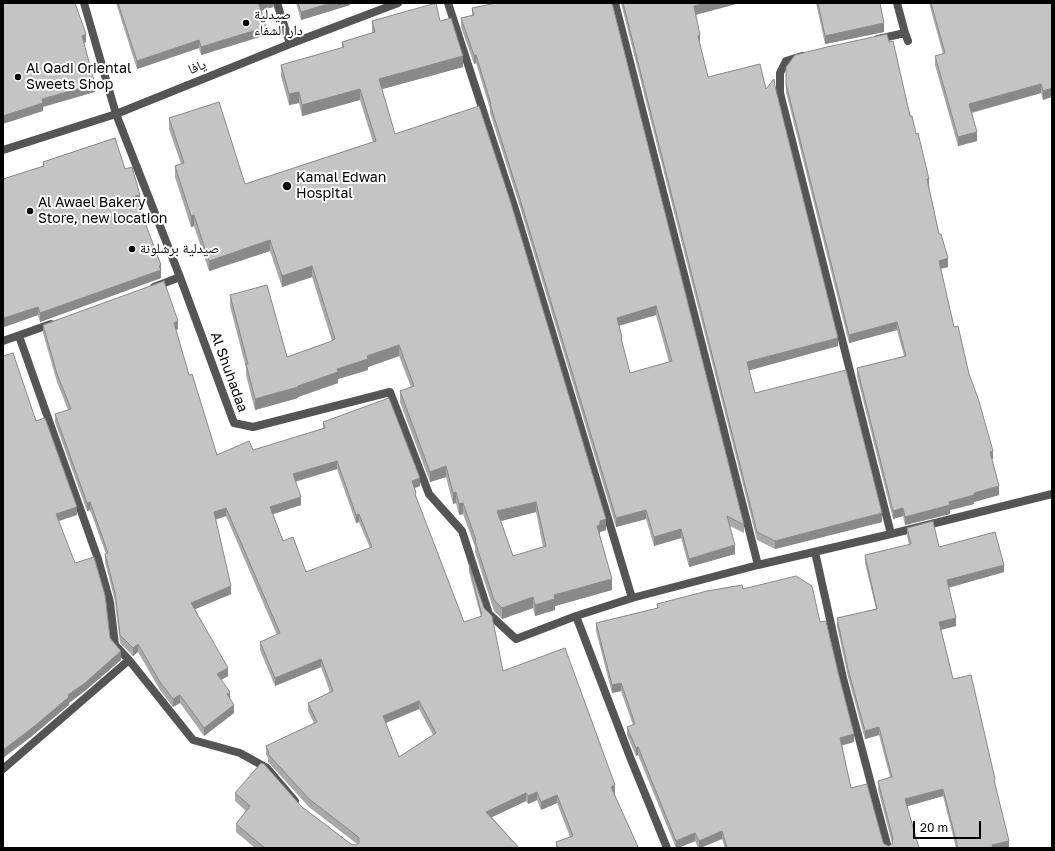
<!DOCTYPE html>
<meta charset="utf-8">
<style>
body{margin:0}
#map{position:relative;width:1055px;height:851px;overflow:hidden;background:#fff;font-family:"Golos Text",sans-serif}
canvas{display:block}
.frame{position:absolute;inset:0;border:4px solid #000;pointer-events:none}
.scale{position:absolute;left:913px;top:821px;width:68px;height:18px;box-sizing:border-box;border:2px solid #000;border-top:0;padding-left:5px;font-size:12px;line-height:14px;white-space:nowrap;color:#000;-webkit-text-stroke:3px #fff;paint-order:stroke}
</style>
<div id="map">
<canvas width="1055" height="851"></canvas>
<div class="frame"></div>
<div class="scale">20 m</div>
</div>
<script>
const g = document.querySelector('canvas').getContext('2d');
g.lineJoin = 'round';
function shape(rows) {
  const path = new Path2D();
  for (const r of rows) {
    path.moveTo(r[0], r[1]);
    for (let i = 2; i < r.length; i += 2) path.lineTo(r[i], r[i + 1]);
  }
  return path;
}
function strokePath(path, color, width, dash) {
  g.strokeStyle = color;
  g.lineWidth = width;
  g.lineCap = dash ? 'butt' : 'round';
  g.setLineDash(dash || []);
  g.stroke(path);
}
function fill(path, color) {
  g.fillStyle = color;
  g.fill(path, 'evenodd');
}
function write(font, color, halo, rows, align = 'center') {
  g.font = font + ' "Golos Text","Noto Naskh Arabic",sans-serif';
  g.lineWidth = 4;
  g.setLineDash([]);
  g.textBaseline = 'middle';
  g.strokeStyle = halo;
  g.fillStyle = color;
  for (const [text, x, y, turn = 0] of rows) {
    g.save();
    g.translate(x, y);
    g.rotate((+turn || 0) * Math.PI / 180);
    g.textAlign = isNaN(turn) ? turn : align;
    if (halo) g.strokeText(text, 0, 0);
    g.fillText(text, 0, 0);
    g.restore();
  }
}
const minor = shape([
 [84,3,116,114,180,277,234,423,253,427,390,392,429,494,462,531,489,614,516,639,576,616,632,598,758,565,891,534,1052,494],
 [277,3,290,44],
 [448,3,515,209,632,598],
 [615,3,758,565],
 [897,3,905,33,908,41],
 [878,39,905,33],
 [802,56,786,61,780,73,780,93,891,534],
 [3,150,116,114,290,44,398,3],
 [154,287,180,277],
 [19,336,98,559,110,602,115,645,129,660,193,740,240,753,267,768,295,801],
 [3,341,51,324],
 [815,552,843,678,888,848],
 [576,616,630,757,667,848],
 [3,769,129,660]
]);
const wall = shape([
 [116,3,273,3,273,7,261,11,266,35,201,55,199,48,137,69],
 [296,3,350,3,350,5,301,20],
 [612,3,744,525,744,533,730,526,735,554,689,567,681,538,654,546,646,519,616,527,520,207,490,113,490,109,476,63,474,64,461,27,461,18,472,15,472,8],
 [656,315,669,362,630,373,622,342,619,326],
 [621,3,740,3,696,15,700,44,708,77,766,89,775,86,838,346,749,370,755,393,882,522,775,549,757,540],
 [816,3,880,3,884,32,825,44],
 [929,3,1052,3,1043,100,1041,93,972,113,977,141,958,146,935,65,935,56,943,54],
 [372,21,440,21,463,67,382,89,395,134,606,530,600,532,600,536,612,590,555,606,555,610,535,616,533,608,502,619,494,611,475,552,475,547,463,514,459,515,456,503,453,504,446,477,430,482,400,402,400,391,411,387,399,356,368,367,368,370,338,379,338,383,298,397,298,398,255,410,246,375,246,368,230,306,230,295,287,357,332,341,312,277,282,287,270,251,209,271,194,226,191,227,175,177,175,166,181,164,169,129,169,118,245,184,373,142,360,100,302,116,299,103,289,105,281,76,281,65,342,48,342,42,372,33],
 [536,512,543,547,513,556,501,521],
 [889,42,916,134,929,187,939,234,948,267,940,269,954,327,969,374,993,459,992,459,999,495,974,502,974,504,950,510,950,514,905,525,903,516,893,519,857,376,857,368,904,356,897,330,849,343,786,92,786,67],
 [43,162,125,169,140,203,138,204,161,265,161,278,40,322,38,315,4,327,3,323,3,179,43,166],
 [43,325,178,329,176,330,189,375,217,455,253,450,323,429,323,422,420,486,414,488,416,498,464,622,481,617,469,572,469,564,503,671,615,793,614,793,638,848,556,848,556,842,570,837,557,803,541,810,537,800,528,804,526,801,492,817,519,848,255,848,236,832,236,824,246,811,235,801,235,793,302,807,351,844,356,845,357,844,309,807,268,762,268,759,266,754,266,746,314,723,308,711,308,703,330,692,321,667,275,686,260,650,260,642,277,635,226,516,215,520,231,594,195,609,228,676,221,680,230,698,234,713,204,736,180,703,173,707,160,690,138,652,133,656,120,643,115,601,105,562,105,554,106,554,90,510,87,511,55,422,55,414,68,410,57,382,43,333],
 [337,469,356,523,359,522,370,548,306,572,283,541,273,514,301,505,295,482],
 [419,709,433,735,399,757,386,723],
 [907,528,939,547,1004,572,948,588,956,626,941,630,953,679,995,784,1009,848,956,848,943,796,907,806,919,848,725,848,722,839,700,848,698,848,695,841,678,848,676,848,638,755,636,756,627,735,627,727,633,725,621,691,612,693,596,631,596,623,657,608,657,604,743,589,820,622,838,672,854,742,842,745,851,788,884,844,889,846,892,844,892,843,878,789,878,781,890,777,879,735,865,739,848,677,837,626,837,618,876,609,865,563,865,555,909,545,907,536]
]);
const shadedWall = shape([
 [261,3,273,3,273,7,259,11,259,4],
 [331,3,350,3,350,5,301,20,301,12],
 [707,3,740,3,694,15,694,6],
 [884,23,884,32,825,44,825,36],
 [266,27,266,35,201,55,201,47],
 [86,34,86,42,82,44,82,36],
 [700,35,700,44,698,45,698,36],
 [199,40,199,48,137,69,137,61],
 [474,55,476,55,476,63,474,64],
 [463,56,463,67,379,90,379,79],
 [95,84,95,92,43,107,43,111,3,124,3,116,42,99],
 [1041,84,1041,93,969,113,969,104],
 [1052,88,1052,97,1043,100,1043,91],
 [360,89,360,100,302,116,302,105],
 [299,92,299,103,289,105,289,94],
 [977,132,977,141,958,146,958,137],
 [927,179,929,179,929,187,927,188],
 [140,195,140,203,135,205,135,196],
 [194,215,194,226,191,227,191,216],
 [270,240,270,251,209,271,209,261],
 [948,258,948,267,939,269,939,261],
 [161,265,161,278,40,322,40,313],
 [312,266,312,277,282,287,282,276],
 [656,306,656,315,617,326,617,318],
 [38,307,38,315,4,327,4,318],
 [178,321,178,329,174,331,174,323],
 [897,322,897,330,849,343,849,335],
 [838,338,838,346,747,371,747,362],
 [399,345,399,356,368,367,368,370,338,379,338,383,298,397,298,398,255,410,255,399,298,386,367,356],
 [993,451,993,459,990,460,990,452],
 [337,461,337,469,293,482,293,474],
 [446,466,446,477,430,482,430,472],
 [420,478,420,486,412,489,412,481],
 [999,486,999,495,974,502,974,504,950,510,950,514,905,525,905,517,974,493],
 [456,492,456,503,453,504,453,493],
 [301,497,301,505,270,515,270,507],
 [90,502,90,510,87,511,87,503],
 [536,502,536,512,497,522,497,511],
 [463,503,463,514,459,515,459,504],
 [77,507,77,515,56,522,56,514],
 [226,508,226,516,214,520,214,512],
 [903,508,903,516,893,519,893,511],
 [646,510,646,519,616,527,616,518],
 [882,513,882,522,775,549,775,541],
 [359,514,359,522,356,523,356,515],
 [606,519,606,530,600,532,600,536,597,537,597,526,600,521],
 [681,529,681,538,654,546,654,537],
 [735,545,735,554,689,567,689,559],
 [1004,565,1004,572,947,588,947,580],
 [612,579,612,590,555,606,555,610,535,616,535,605,554,595],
 [231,586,231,594,191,611,191,603],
 [533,597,533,608,502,619,502,608],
 [956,618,956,626,939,630,939,622],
 [138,644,138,652,133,656,133,648],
 [121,651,121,660,85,691,69,703,69,705,31,737,3,758,3,750,68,695],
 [321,659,321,667,275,686,275,678],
 [228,668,228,676,217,682,217,674],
 [621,683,621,691,612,693,612,685],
 [230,692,230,700,227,694],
 [180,695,180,703,173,707,173,699],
 [419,701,419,709,383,724,383,716],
 [234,705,234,713,204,736,204,728],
 [879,727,879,735,865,739,865,731],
 [854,734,854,742,840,746,840,738],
 [638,747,638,755,636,756,636,748],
 [615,785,615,793,611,795,611,787],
 [943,789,943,796,905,807,905,799],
 [537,792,537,800,528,804,528,796],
 [526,793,526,801,486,820,486,812],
 [557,795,557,803,541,810,541,802],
 [722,831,722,839,700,848,699,848,699,841],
 [695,833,695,841,678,848,676,848,676,841],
 [1009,841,1009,848,992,848,992,845]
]);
const building = shape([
 [3,3,75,3,86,34,82,36,95,84,42,99,43,103,3,116,3,3],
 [118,3,261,3,259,4,266,27,201,47,199,40,137,61,118,3],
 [298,3,331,3,301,12,298,3],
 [436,3,440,21,451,18,463,56,379,79,395,134,479,106,510,200,606,519,600,521,600,525,597,526,612,579,554,595,555,599,535,605,533,597,502,608,494,600,475,541,476,540,463,503,459,504,456,492,453,493,446,466,430,472,400,391,414,386,399,345,367,356,368,359,337,369,338,372,298,386,298,387,255,399,246,364,248,364,230,295,267,285,287,357,329,342,335,339,312,266,282,276,270,240,209,261,194,215,191,216,175,166,184,163,169,118,219,102,245,184,376,141,360,89,302,105,299,92,289,94,281,65,344,47,342,42,375,32,372,21,436,3],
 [536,502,546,546,513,556,497,511,536,502],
 [496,3,612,3,744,525,727,516,735,545,689,559,681,529,654,537,646,510,616,518,520,199,490,104,491,104,476,55,474,55,461,18,474,15,472,8,496,3],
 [656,306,672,361,630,373,621,338,622,337,617,318,656,306],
 [623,3,707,3,694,6,700,35,698,36,708,77,760,64,766,89,774,79,775,86,838,338,747,362,755,393,846,370,882,513,775,541,757,532,623,3],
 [818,3,880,3,884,23,825,36,818,3],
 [931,3,1052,3,1052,88,1043,91,1041,84,969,104,977,132,958,137,935,56,945,53,931,3],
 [887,34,889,42,893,41,910,116,912,116,916,134,918,133,929,179,927,179,939,234,941,234,948,258,939,261,954,327,958,326,969,374,978,398,993,451,990,452,999,486,974,493,974,495,949,502,950,505,905,517,903,508,893,511,857,368,906,356,897,322,849,335,786,84,786,67,795,55,827,47,887,34],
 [115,138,125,169,132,167,140,195,135,196,161,265,159,266,161,270,40,313,38,307,4,318,3,315,3,179,44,166,43,162,115,138],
 [164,281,178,321,174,323,189,375,192,374,217,455,249,441,253,450,325,428,323,422,389,398,420,478,412,481,416,493,415,494,464,622,482,616,469,564,484,608,492,616,503,671,565,648,615,785,611,787,638,847,636,848,558,848,556,842,573,836,557,795,541,802,537,792,528,796,526,793,486,812,519,848,265,848,236,824,250,806,235,793,261,763,264,764,302,807,351,844,356,845,359,843,359,838,357,836,309,799,268,754,269,753,266,746,317,722,308,703,333,691,321,659,275,678,260,642,280,633,226,508,214,512,231,586,191,603,228,668,217,674,230,692,227,694,234,705,204,728,180,695,173,699,160,682,138,644,133,648,120,635,115,593,105,554,108,553,90,502,87,503,55,414,71,409,57,374,43,325,164,281],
 [337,461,356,515,359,514,372,547,306,572,293,537,283,541,270,507,301,497,293,474,337,461],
 [419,701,436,733,399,757,383,716,419,701],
 [13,353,36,421,45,418,77,507,56,514,75,563,94,557,105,595,110,638,121,651,85,683,68,695,69,697,31,729,3,750,3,356,13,353],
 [933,521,939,547,995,532,1004,565,947,580,956,618,939,622,953,679,971,675,995,779,994,780,1009,841,992,845,993,848,958,848,943,789,905,799,919,848,727,848,722,831,699,841,695,833,676,841,638,747,636,748,627,727,635,724,621,683,612,685,596,623,658,608,657,604,707,591,742,585,743,589,796,576,812,586,820,622,826,621,838,672,854,734,840,738,851,788,867,784,883,842,884,844,889,846,892,844,893,839,878,781,892,777,879,727,865,731,848,669,837,618,877,609,865,555,911,544,907,528,933,521]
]);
const markers = [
 [246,23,4,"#000"],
 [18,77,4,"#000"],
 [287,186,5,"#000"],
 [30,211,4,"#000"],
 [132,249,4,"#000"]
];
const poiNames = [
 ["صيدلية",254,15],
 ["دار الشفاء",254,31],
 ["Al Qadi Oriental",26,69],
 ["Sweets Shop",26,85],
 ["Kamal Edwan",296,178],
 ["Hospital",296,194],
 ["Al Awael Bakery",38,203],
 ["Store, new location",38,219],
 ["صيدلية برشلونة",140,249]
];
const streetNames = [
 ["يافا",197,67,-22],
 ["Al Shuhadaa",229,372,70]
];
strokePath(minor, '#555', 8);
fill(wall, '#a9a9a9');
fill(shadedWall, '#898989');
fill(building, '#c4c4c4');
strokePath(building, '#898989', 1);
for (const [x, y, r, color] of markers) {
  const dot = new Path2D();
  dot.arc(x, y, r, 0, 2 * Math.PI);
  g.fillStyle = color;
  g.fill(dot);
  strokePath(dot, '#fff', 1.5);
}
write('14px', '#000', '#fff', poiNames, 'left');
write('14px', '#000', '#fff', streetNames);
</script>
